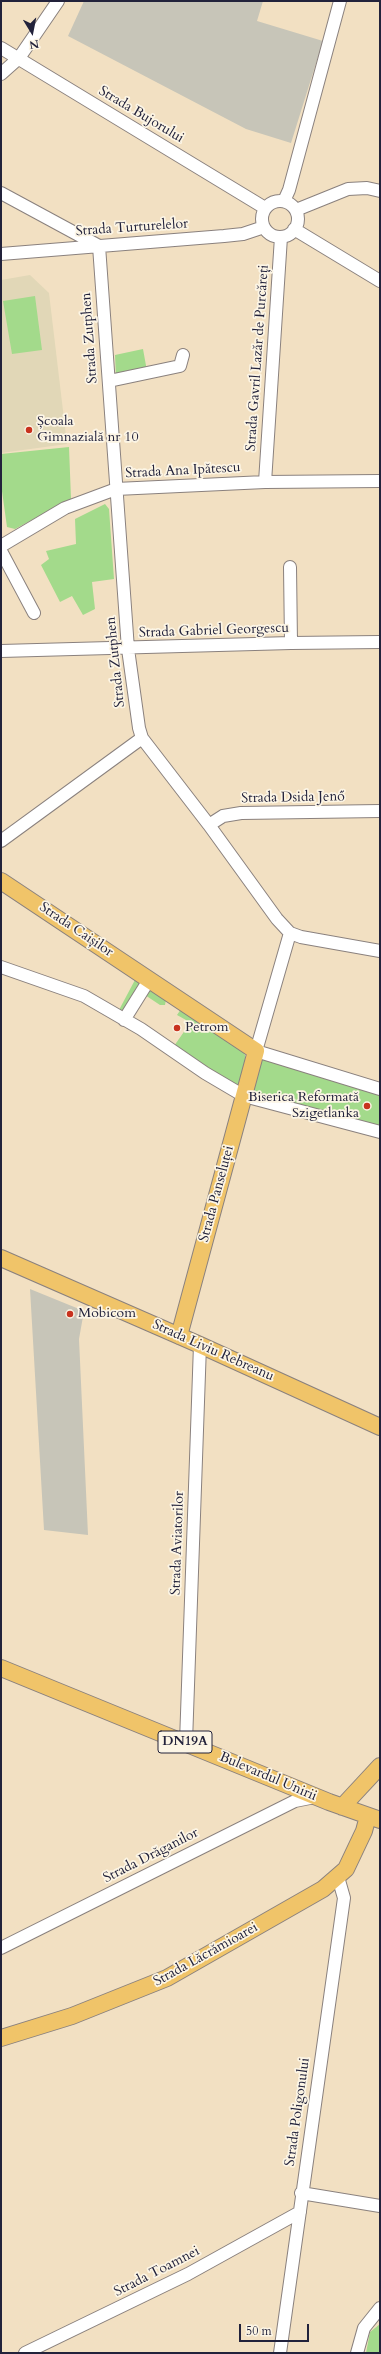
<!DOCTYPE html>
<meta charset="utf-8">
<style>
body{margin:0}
#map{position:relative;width:381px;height:2354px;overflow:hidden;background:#f2e0c2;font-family:Cardo,serif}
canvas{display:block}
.frame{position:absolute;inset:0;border:2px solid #22223b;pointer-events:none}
.north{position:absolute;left:12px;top:12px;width:40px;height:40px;-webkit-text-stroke:3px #fcf5e5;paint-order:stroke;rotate:170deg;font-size:11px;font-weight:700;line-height:16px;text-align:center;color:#22223b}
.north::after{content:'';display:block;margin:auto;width:14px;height:18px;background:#22223b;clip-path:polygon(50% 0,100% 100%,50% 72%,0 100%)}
.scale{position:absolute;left:239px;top:2324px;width:70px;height:18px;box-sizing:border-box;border:2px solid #22223b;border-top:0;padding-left:5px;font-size:12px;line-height:14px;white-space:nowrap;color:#22223b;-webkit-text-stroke:3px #fcf5e5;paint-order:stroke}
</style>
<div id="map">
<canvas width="381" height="2354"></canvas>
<div class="frame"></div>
<div class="north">N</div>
<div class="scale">50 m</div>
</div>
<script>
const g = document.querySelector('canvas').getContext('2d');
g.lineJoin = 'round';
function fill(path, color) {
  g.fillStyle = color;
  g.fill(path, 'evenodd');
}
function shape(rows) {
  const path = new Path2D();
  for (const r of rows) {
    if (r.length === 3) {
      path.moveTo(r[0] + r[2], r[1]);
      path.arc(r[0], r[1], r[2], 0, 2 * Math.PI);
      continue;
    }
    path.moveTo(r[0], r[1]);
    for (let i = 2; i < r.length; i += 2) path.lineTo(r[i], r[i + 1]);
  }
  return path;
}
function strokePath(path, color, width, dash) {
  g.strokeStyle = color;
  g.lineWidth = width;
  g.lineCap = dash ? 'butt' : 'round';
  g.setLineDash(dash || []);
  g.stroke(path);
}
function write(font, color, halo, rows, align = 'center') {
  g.font = font + ' Cardo,serif';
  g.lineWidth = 3.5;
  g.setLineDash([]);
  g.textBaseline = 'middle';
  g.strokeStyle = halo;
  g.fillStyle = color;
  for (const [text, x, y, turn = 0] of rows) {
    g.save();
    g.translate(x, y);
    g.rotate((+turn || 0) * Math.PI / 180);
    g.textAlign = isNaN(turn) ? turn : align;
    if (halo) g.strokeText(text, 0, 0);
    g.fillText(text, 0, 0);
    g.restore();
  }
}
const built = shape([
 [30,275,49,293,67,444,1,453,1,280]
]);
const industrial = shape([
 [84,1,263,1,257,21,323,41,291,143,246,129,68,36],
 [30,1289,84,1311,79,1339,88,1535,44,1530]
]);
const green = shape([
 [35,296,42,350,12,354,3,301],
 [143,349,147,371,116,377,115,355],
 [69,447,71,499,15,529,7,527,1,484,1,454],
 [105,504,109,509,114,579,92,582,95,609,83,615,72,596,60,602,41,565,49,559,46,551,76,544,75,519],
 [136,978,142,985,124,1012,121,1011,119,1010],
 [150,990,166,1000,165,1005,160,1005,145,995],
 [181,1009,238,1042,245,1055,245,1067,238,1088,174,1046,188,1026,184,1023,186,1020,177,1015],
 [259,1058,380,1094,380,1128,251,1092],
 [380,2324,380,2353,366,2353,370,2332]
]);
const minor = shape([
 [1,48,265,208],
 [1,74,19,58,58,1],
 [1,193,99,246],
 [284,201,289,190,340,1],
 [280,219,18],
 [296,210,348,189,367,188,380,191],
 [294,229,380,281],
 [99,246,128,649,139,728,142,738,209,825,277,919,290,933,301,937,380,951],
 [1,254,224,236,243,234,264,227],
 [109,381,180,366,183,355],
 [265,482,281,237],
 [1,546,65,508,116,489,265,482,380,481],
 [1,551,34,613],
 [290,567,291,643],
 [1,651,291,643,380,642],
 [209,825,223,816,241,813,380,811],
 [1,841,142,738],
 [290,933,256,1051,380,1089],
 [1,967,84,996,141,1029,205,1073,244,1096,380,1132],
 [124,1020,149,980],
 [186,1742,200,1345],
 [1,1948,295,1801,315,1797],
 [301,2193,380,2206],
 [25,2353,188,2274,300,2212],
 [280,2353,344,1898,338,1877],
 [357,2353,364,2328,380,2308]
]);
const major = shape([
 [1,881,256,1051,179,1336],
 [1,1258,200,1345,380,1427],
 [1,1668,329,1802,380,1820],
 [342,1807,380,1766],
 [1,2038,72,2016,167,1978,323,1889,346,1869,364,1831,368,1816]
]);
const markers = [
 [29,430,4,"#c8321e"],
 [177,1028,4,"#c8321e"],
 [367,1106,4,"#c8321e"],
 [70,1314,4,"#c8321e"]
];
const shields = [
 [185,1742,54]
];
const shieldNames = [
 ["DN19A",185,1742]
];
const streetNames = [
 ["Strada Bujorului",141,115,31],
 ["Strada Turturelelor",132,228,-4],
 ["Strada Zutphen",90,338,-94],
 ["Strada Gavril Lazăr de Purcăreți",258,358,-86],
 ["Strada Ana Ipătescu",183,471,-3],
 ["Strada Gabriel Georgescu",214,631,-2],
 ["Strada Zutphen",116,662,-96],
 ["Strada Dsida Jenő",293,798,-1],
 ["Strada Caișilor",76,930,34],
 ["Strada Panseluței",217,1194,-75],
 ["Strada Liviu Rebreanu",213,1351,24],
 ["Strada Aviatorilor",178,1543,-88],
 ["Bulevardul Unirii",268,1777,23],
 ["Strada Drăganilor",151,1856,-27],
 ["Strada Lăcrămioarei",206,1955,-29],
 ["Strada Poligonului",298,2112,-82],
 ["Strada Toamnei",157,2272,-27]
];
const poiNames = [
 ["Școala",37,422],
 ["Gimnazială nr 10",37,438],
 ["Petrom",185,1028],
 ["Biserica Reformată",359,1098,"right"],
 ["Szigetlanka",359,1114,"right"],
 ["Mobicom",78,1314]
];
fill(built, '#e1d7b7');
fill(industrial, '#c7c5b8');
fill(green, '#a3da8b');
strokePath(minor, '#8a817e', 14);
strokePath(major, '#8a817e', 18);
strokePath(minor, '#fff', 12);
strokePath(major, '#f0c469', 16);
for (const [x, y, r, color] of markers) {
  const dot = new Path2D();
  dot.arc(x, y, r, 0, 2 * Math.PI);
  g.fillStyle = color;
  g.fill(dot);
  strokePath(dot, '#fcf5e5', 1.5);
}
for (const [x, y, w] of shields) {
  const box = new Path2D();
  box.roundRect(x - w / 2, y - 11, w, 22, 3);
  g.fillStyle = '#fcf5e5';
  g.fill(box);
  strokePath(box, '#22223b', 1);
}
write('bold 13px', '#22223b', null, shieldNames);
write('14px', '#22223b', '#fcf5e5', streetNames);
write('14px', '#22223b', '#fcf5e5', poiNames, 'left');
</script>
